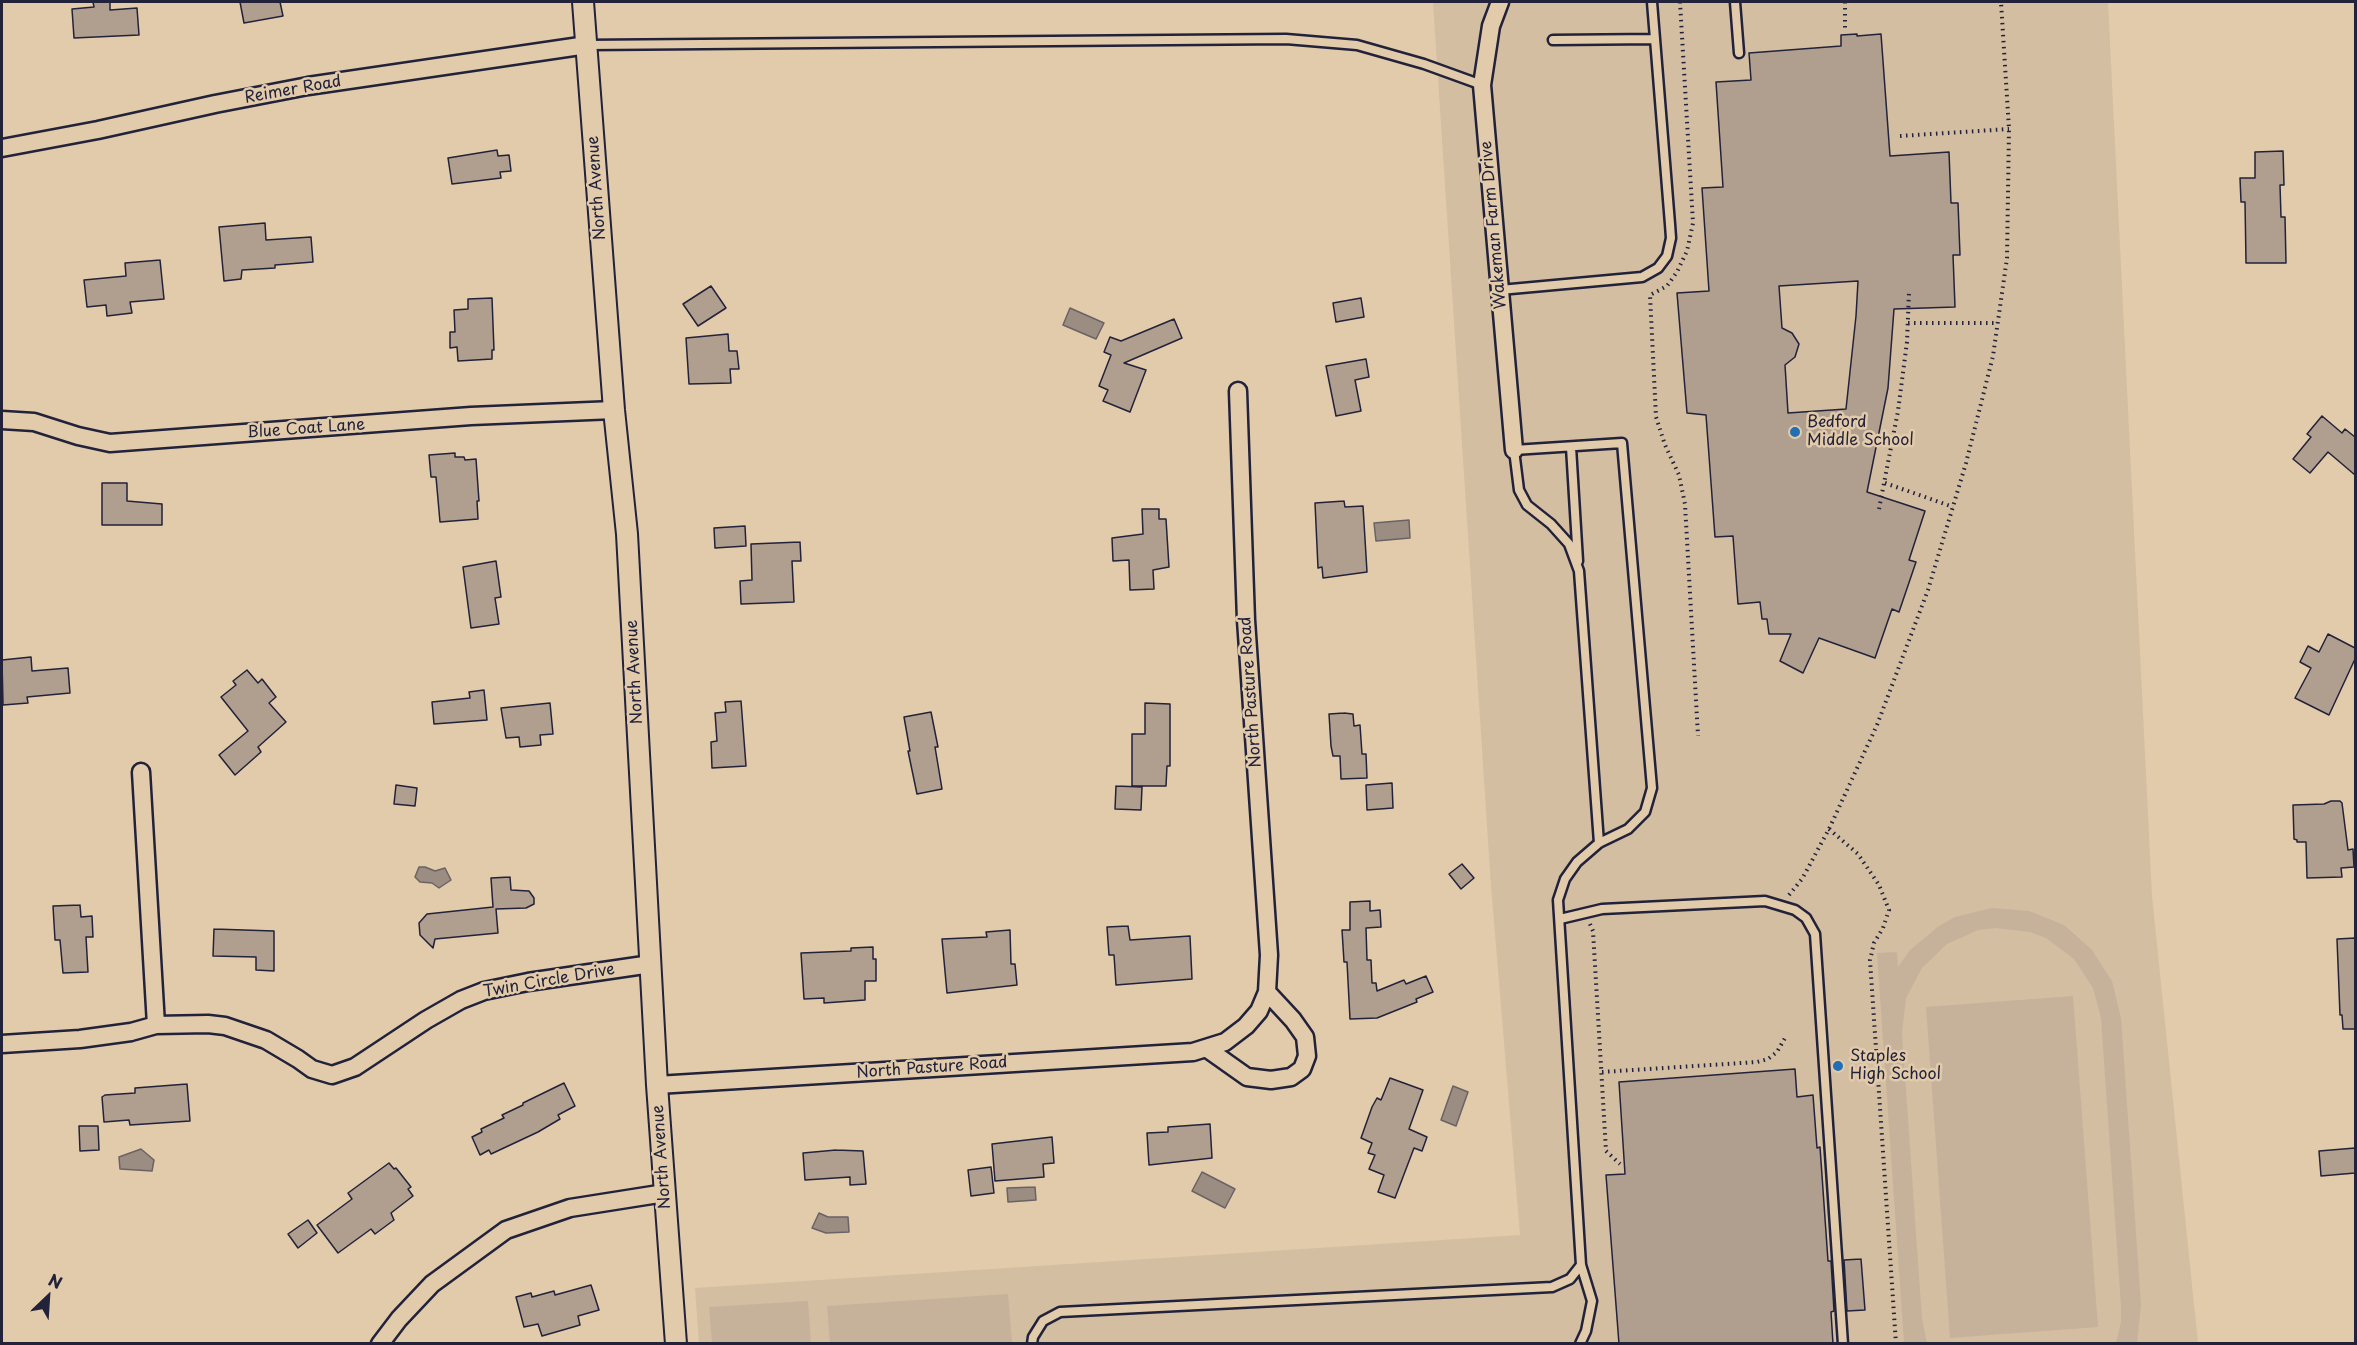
<!DOCTYPE html>
<style>
body{margin:0}
#map{position:relative;width:2357px;height:1345px;overflow:hidden;background:#e2cbab;font-family:"Playpen Sans",sans-serif}
canvas{display:block}
.frame{position:absolute;inset:0;border:3px solid #22223b;pointer-events:none}
.north{position:absolute;left:18px;top:1267px;width:60px;height:60px;-webkit-text-stroke:4px #e2cbab;paint-order:stroke;rotate:25deg;font-size:16px;font-weight:700;line-height:24px;text-align:center;color:#22223b}
.north::after{content:'';display:block;margin:auto;width:21px;height:27px;background:#22223b;clip-path:polygon(50% 0,100% 100%,50% 72%,0 100%)}
</style>
<div id="map">
<canvas width="2357" height="1345"></canvas>
<div class="frame"></div>
<div class="north">N</div>
</div>
<script>
const g = document.querySelector('canvas').getContext('2d');
g.lineJoin = 'round';
function fill(path, color) {
  g.fillStyle = color;
  g.fill(path, 'evenodd');
}
function shape(rows) {
  const path = new Path2D();
  for (const r of rows) {
    path.moveTo(r[0], r[1]);
    for (let i = 2; i < r.length; i += 2) path.lineTo(r[i], r[i + 1]);
  }
  return path;
}
function strokePath(path, color, width, dash) {
  g.strokeStyle = color;
  g.lineWidth = width;
  g.lineCap = dash ? 'butt' : 'round';
  g.setLineDash(dash || []);
  g.stroke(path);
}
function write(font, color, halo, rows, align = 'center') {
  g.font = font + ' "Playpen Sans",sans-serif';
  g.lineWidth = 5;
  g.setLineDash([]);
  g.textBaseline = 'middle';
  g.strokeStyle = halo;
  g.fillStyle = color;
  for (const [text, x, y, turn = 0] of rows) {
    g.save();
    g.translate(x, y);
    g.rotate((+turn || 0) * Math.PI / 180);
    g.textAlign = isNaN(turn) ? turn : align;
    if (halo) g.strokeText(text, 0, 0);
    g.fillText(text, 0, 0);
    g.restore();
  }
}
const built = shape([
 [1433,2,2108,2,2152,896,2198,1343,699,1344,695,1288,1520,1235,1491,886]
]);
const green = shape([
 [1992,908,2029,911,2064,925,2092,950,2112,981,2121,1018,2141,1305,2137,1343,2116,1343,2121,1322,2121,1306,2101,1018,2093,988,2074,959,2046,938,2030,932,1996,928,1978,930,1947,944,1922,968,1906,998,1902,1033,1922,1319,1927,1343,1904,1343,1877,953,1897,952,1898,967,1910,950,1939,926,1955,917],
 [2073,996,2098,1327,1950,1338,1926,1007],
 [1008,1294,1012,1343,830,1343,827,1306],
 [808,1301,811,1343,712,1343,709,1307]
]);
const water = shape([
 [1070,308,1104,323,1096,339,1063,325,1070,308],
 [1409,520,1410,538,1376,541,1374,523,1409,520],
 [419,867,425,867,435,871,445,868,451,880,439,888,432,883,420,882,415,877,419,867],
 [1453,1086,1468,1092,1456,1126,1441,1120,1453,1086],
 [141,1149,154,1160,152,1171,120,1169,119,1157,141,1149],
 [1202,1172,1235,1189,1225,1208,1192,1191,1202,1172],
 [1035,1187,1036,1200,1008,1202,1007,1188,1035,1187],
 [819,1213,828,1217,848,1217,849,1232,826,1233,812,1228,819,1213]
]);
const building = shape([
 [93,2,110,2,110,10,137,8,139,35,74,38,72,9,94,7,93,2],
 [240,2,280,2,283,16,244,23,240,2],
 [1857,34,1857,36,1881,34,1890,156,1949,152,1951,203,1958,203,1960,255,1953,255,1955,307,1894,309,1888,388,1867,492,1925,511,1909,560,1916,562,1899,612,1892,609,1875,658,1819,638,1803,673,1780,661,1791,634,1769,634,1767,619,1762,619,1760,602,1738,604,1733,536,1715,537,1706,415,1687,413,1677,293,1709,291,1702,188,1723,187,1716,82,1751,80,1749,53,1841,46,1841,35,1857,34],
 [1858,281,1856,316,1846,409,1788,413,1785,365,1795,357,1799,344,1792,333,1782,328,1779,286,1858,281],
 [497,150,498,156,509,155,511,171,500,172,501,178,452,184,448,158,497,150],
 [2283,151,2284,185,2280,185,2281,217,2285,217,2286,263,2246,263,2245,202,2241,202,2240,178,2255,178,2255,152,2283,151],
 [265,223,266,240,311,237,313,262,275,265,275,268,242,270,241,279,224,281,219,227,265,223],
 [160,260,164,299,130,302,132,313,107,316,106,305,87,307,84,280,126,276,125,263,160,260],
 [711,286,726,308,698,326,683,304,711,286],
 [492,298,494,350,492,350,492,359,458,361,457,347,450,348,450,332,455,332,454,310,468,309,468,299,492,298],
 [1361,298,1364,317,1336,322,1333,303,1361,298],
 [1174,319,1182,338,1124,363,1146,370,1130,412,1103,401,1108,390,1099,386,1111,355,1104,352,1110,337,1121,341,1174,319],
 [728,334,729,351,737,351,739,369,730,369,731,383,689,384,686,338,728,334],
 [1366,359,1369,377,1355,380,1361,411,1336,416,1326,366,1366,359],
 [2322,416,2342,433,2345,429,2355,437,2355,475,2328,452,2310,473,2293,459,2311,437,2307,434,2322,416],
 [455,453,455,457,464,457,465,460,476,459,479,501,477,501,478,519,440,522,436,477,431,477,429,455,455,453],
 [102,483,127,483,127,501,162,504,162,525,102,525,102,483],
 [1344,501,1345,507,1363,506,1367,572,1323,578,1322,567,1318,568,1315,503,1344,501],
 [1142,509,1159,509,1159,519,1166,519,1169,567,1153,570,1154,589,1130,590,1129,560,1113,561,1112,538,1143,534,1142,509],
 [745,526,746,546,715,548,714,528,745,526],
 [800,542,801,561,792,561,794,602,741,604,740,581,752,580,751,544,800,542],
 [496,561,501,597,495,598,499,624,471,628,463,567,496,561],
 [2328,634,2355,648,2355,659,2329,715,2295,698,2311,668,2300,662,2308,646,2319,652,2328,634],
 [31,657,32,671,68,668,70,693,27,697,28,703,3,705,2,660,31,657],
 [247,670,258,683,262,679,276,697,269,703,286,722,258,747,261,752,235,775,219,755,248,731,221,697,236,685,233,681,247,670],
 [484,690,487,720,434,724,432,702,470,698,469,692,484,690],
 [741,701,746,766,712,768,711,742,717,741,715,713,726,712,725,702,741,701],
 [550,703,553,734,540,735,541,745,520,747,519,737,506,738,501,708,550,703],
 [1145,703,1170,704,1170,766,1167,766,1166,786,1132,786,1132,734,1145,734,1145,703],
 [931,712,938,747,935,747,942,789,917,794,908,751,910,751,904,717,931,712],
 [1344,713,1353,714,1354,726,1360,725,1362,754,1366,754,1367,778,1341,779,1340,756,1333,756,1331,746,1329,714,1344,713],
 [1392,783,1393,808,1367,810,1366,785,1392,783],
 [396,785,417,788,415,806,394,804,396,785],
 [1116,786,1142,787,1141,810,1115,809,1116,786],
 [2331,801,2340,801,2342,803,2348,850,2353,849,2354,867,2341,868,2342,877,2307,878,2306,842,2297,842,2297,840,2294,839,2293,805,2324,804,2331,801],
 [1462,864,1474,878,1461,889,1449,874,1462,864],
 [510,877,511,890,529,891,534,898,534,904,526,908,496,909,498,933,435,939,433,948,420,935,419,923,427,914,493,907,491,878,510,877],
 [1370,901,1370,911,1380,910,1381,927,1366,928,1367,960,1371,960,1372,983,1376,983,1377,991,1404,980,1406,984,1426,976,1433,992,1416,999,1417,1002,1377,1018,1350,1019,1347,962,1344,962,1342,930,1350,930,1350,902,1370,901],
 [80,905,81,917,92,916,93,937,86,937,88,972,63,973,60,940,55,940,53,906,80,905],
 [1128,926,1130,940,1190,936,1192,979,1116,985,1114,955,1109,955,1107,927,1128,926],
 [214,929,274,931,274,971,256,970,256,957,213,956,214,929],
 [1010,930,1011,964,1015,964,1017,985,947,993,942,939,987,937,986,932,1010,930],
 [2355,938,2355,1029,2343,1029,2342,1015,2340,1015,2337,939,2355,938],
 [873,947,873,959,876,959,876,981,865,981,865,1000,824,1003,824,998,804,999,801,953,851,951,851,948,873,947],
 [1795,1069,1797,1097,1813,1095,1817,1148,1820,1147,1828,1261,1831,1261,1834,1311,1831,1312,1833,1344,1619,1344,1606,1175,1625,1174,1619,1082,1795,1069],
 [1390,1078,1423,1090,1409,1129,1427,1137,1422,1151,1414,1148,1395,1198,1378,1192,1384,1175,1369,1169,1375,1155,1368,1153,1372,1143,1361,1138,1372,1107,1377,1098,1381,1100,1390,1078],
 [564,1083,575,1106,558,1115,560,1119,538,1132,491,1154,489,1150,480,1155,472,1137,482,1132,481,1129,504,1118,502,1115,523,1105,523,1103,564,1083],
 [187,1084,190,1121,130,1125,129,1120,104,1122,102,1097,105,1095,135,1093,135,1088,187,1084],
 [1210,1124,1212,1158,1149,1165,1147,1133,1168,1132,1168,1127,1210,1124],
 [79,1126,98,1126,99,1150,80,1151,79,1126],
 [1052,1137,1054,1163,1043,1164,1044,1177,995,1181,992,1144,1052,1137],
 [2355,1148,2355,1173,2321,1176,2319,1151,2355,1148],
 [836,1150,863,1151,866,1184,850,1185,850,1177,805,1180,803,1153,836,1150],
 [389,1163,394,1169,396,1168,411,1187,408,1189,413,1196,391,1213,394,1220,375,1234,371,1229,338,1253,317,1225,352,1199,348,1193,389,1163],
 [991,1167,994,1193,971,1196,968,1170,991,1167],
 [308,1220,317,1233,298,1248,288,1234,308,1220],
 [1861,1259,1865,1310,1847,1311,1844,1260,1861,1259],
 [591,1285,599,1310,578,1316,580,1325,542,1336,538,1324,524,1327,516,1297,531,1293,532,1297,554,1291,555,1295,591,1285]
]);
const path = shape([
 [1680,2,1693,223,1687,251,1677,272,1667,286,1650,295,1656,417,1665,445,1679,475,1685,504,1698,736],
 [1845,2,1845,29],
 [1900,136,2009,129],
 [1908,323,1998,323],
 [1885,483,1953,507],
 [1879,509,1898,411,1907,342,1909,292],
 [1829,829,1858,854,1879,885,1889,910,1883,928,1874,943,1870,960,1896,1344],
 [1789,895,1802,879,1829,829,1877,725,1928,590,1966,463,1993,356,2007,258,2009,129,2001,2],
 [1590,924,1593,931,1606,1151,1620,1164],
 [1602,1072,1757,1062,1768,1059,1777,1052,1785,1038]
]);
const service = shape([
 [1735,2,1739,53],
 [1553,40,1655,39],
 [587,45,1286,39,1357,45,1424,64,1482,85],
 [1500,290,1642,277,1658,268,1667,256,1671,238,1670,224,1652,2],
 [1571,447,1578,561],
 [1560,919,1602,909,1765,901,1795,910,1806,918,1815,934,1843,1344],
 [1032,1344,1033,1337,1043,1321,1060,1312,1552,1287,1570,1279,1581,1265],
 [1580,1344,1586,1331,1592,1301,1581,1265,1558,900,1565,879,1577,862,1599,843,1628,829,1645,812,1652,788,1622,443,1514,450,1519,490,1527,505,1551,524,1569,544,1579,571,1599,843]
]);
const minor = shape([
 [1500,2,1491,26,1482,85,1514,450],
 [2,148,98,130,215,104,308,86,587,45],
 [2,420,34,422,78,436,110,443,471,416,614,410],
 [141,772,156,1025],
 [2,1044,80,1039,131,1032,156,1025,208,1024,225,1026,266,1040,298,1059,312,1069,332,1075,355,1067,426,1020,461,1000,484,991,528,982,651,964],
 [1206,1048,1247,1077,1271,1080,1291,1077,1302,1069,1307,1056,1305,1037,1293,1020,1267,992],
 [657,1085,1193,1052,1225,1042,1246,1026,1259,1011,1267,992,1269,955,1246,620,1238,391],
 [380,1344,399,1319,432,1284,506,1230,570,1208,665,1193]
]);
const tertiary = shape([
 [583,2,614,410,627,534,657,1085,676,1344]
]);
const markers = [
 [1795,432,6,"#1f6fb2"],
 [1838,1066,6,"#1f6fb2"]
];
const streetNames = [
 ["Reimer Road",293,90,-10],
 ["North Avenue",597,188,-94],
 ["Wakeman Farm Drive",1494,225,-95],
 ["Blue Coat Lane",306,429,-4],
 ["North Avenue",635,672,-93],
 ["North Pasture Road",1251,692,-94],
 ["Twin Circle Drive",549,981,-10],
 ["North Pasture Road",932,1068,-4],
 ["North Avenue",662,1157,-94]
];
const poiNames = [
 ["Bedford",1807,423],
 ["Middle School",1807,441],
 ["Staples",1850,1057],
 ["High School",1850,1075]
];
fill(built, '#d3bea2');
fill(green, '#c6b29b');
fill(water, '#9b8d81');
strokePath(water, '#6b6265', 1.5);
fill(building, '#b09e8e');
strokePath(building, '#22223b', 1.5);
strokePath(service, '#22223b', 13);
strokePath(minor, '#22223b', 21);
strokePath(tertiary, '#22223b', 24);
strokePath(path, '#22223b', 4, [1.5, 4.5]);
strokePath(service, '#e2cbab', 8);
strokePath(minor, '#e2cbab', 16);
strokePath(tertiary, '#e2cbab', 20);
for (const [x, y, r, color] of markers) {
  const dot = new Path2D();
  dot.arc(x, y, r, 0, 2 * Math.PI);
  g.fillStyle = color;
  g.fill(dot);
  strokePath(dot, '#e2cbab', 2);
}
write('16px', '#22223b', '#e2cbab', streetNames);
write('16px', '#22223b', '#e2cbab', poiNames, 'left');
</script>
